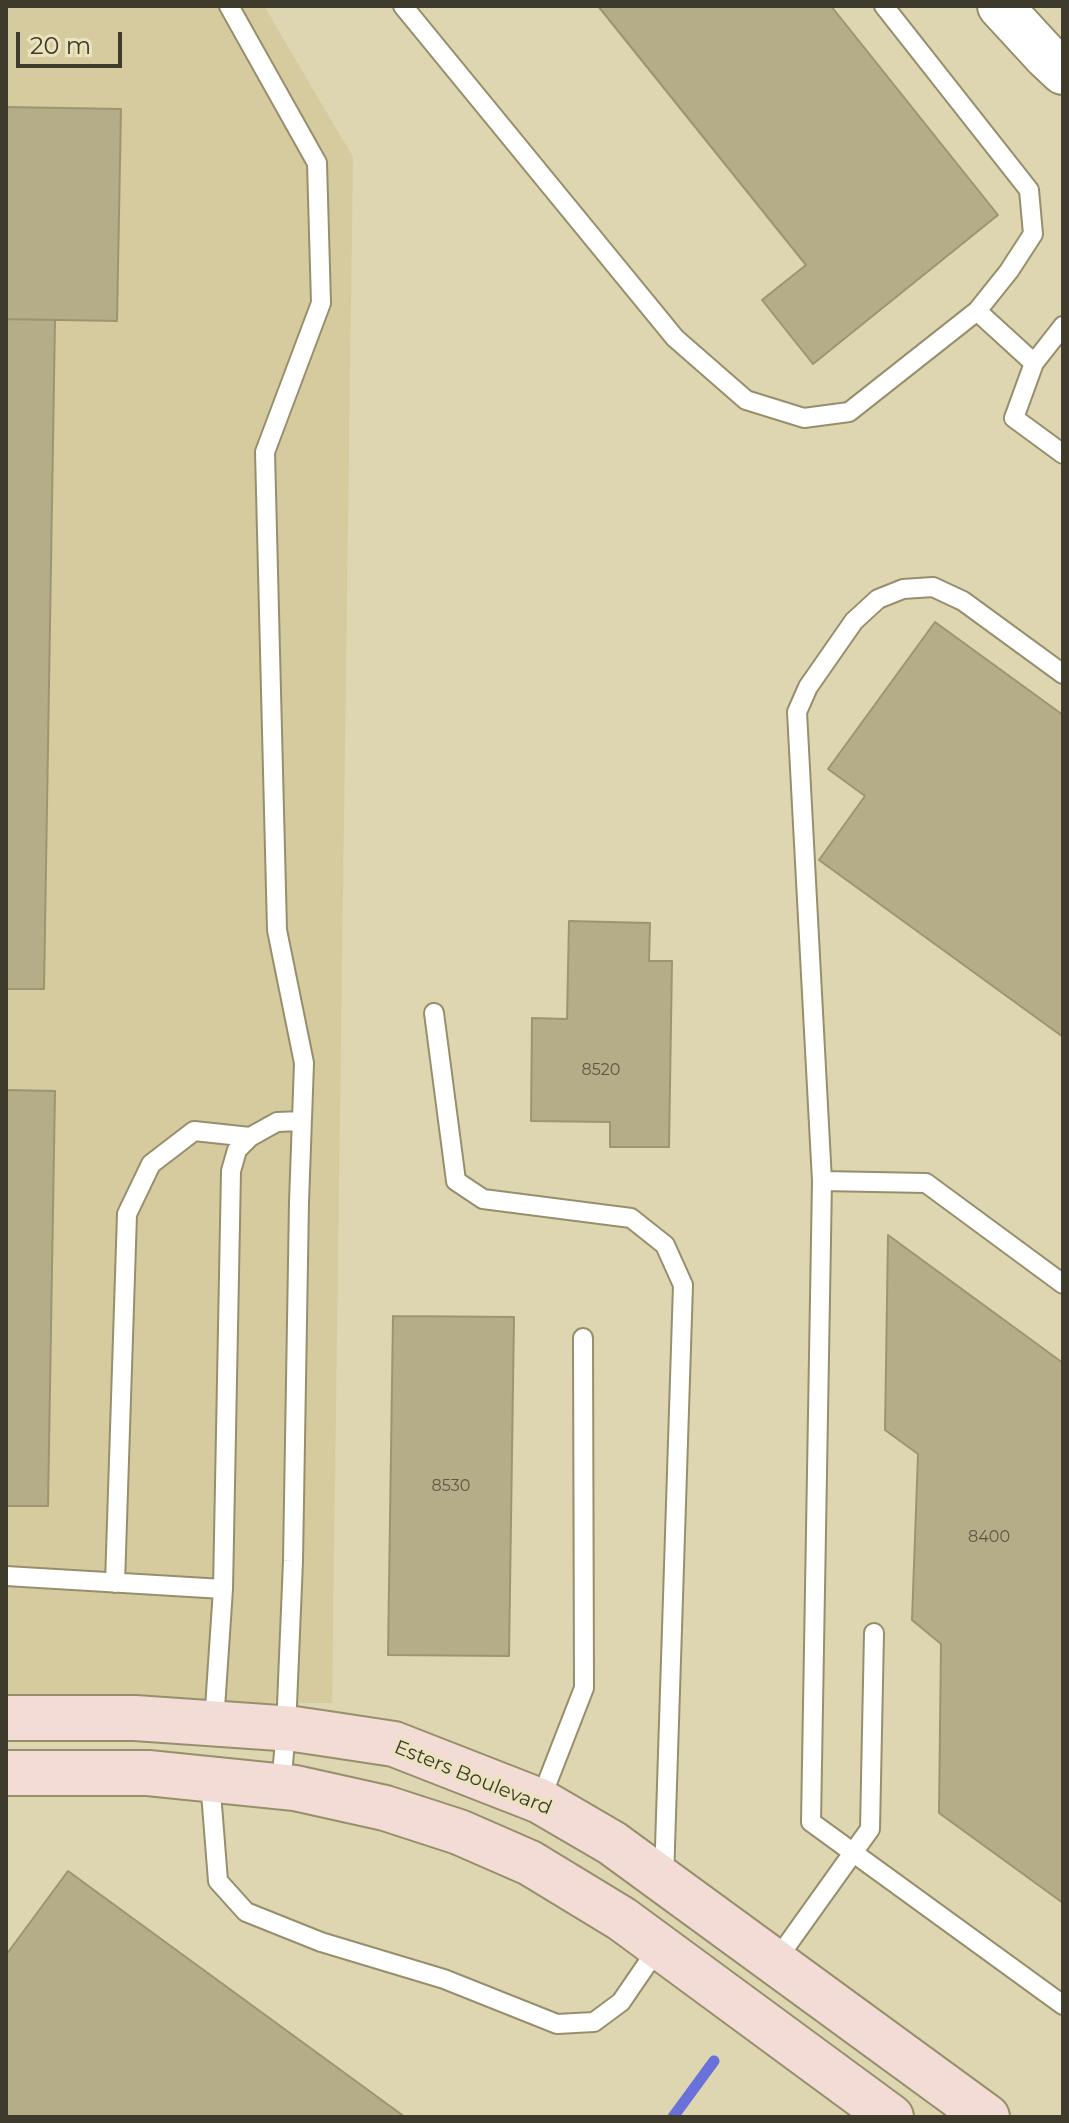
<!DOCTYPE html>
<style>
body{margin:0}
#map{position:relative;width:1069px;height:2123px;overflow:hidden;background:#ded6b0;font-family:Montserrat,sans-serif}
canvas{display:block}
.frame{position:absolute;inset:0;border:8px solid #3e3b2c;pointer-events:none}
.scale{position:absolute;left:16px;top:32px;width:106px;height:36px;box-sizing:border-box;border:4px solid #3e3b2c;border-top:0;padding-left:10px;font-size:24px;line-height:28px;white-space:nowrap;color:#3e3b2c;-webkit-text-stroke:6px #ebe3bd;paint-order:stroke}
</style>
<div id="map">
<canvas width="1069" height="2123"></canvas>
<div class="frame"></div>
<div class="scale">20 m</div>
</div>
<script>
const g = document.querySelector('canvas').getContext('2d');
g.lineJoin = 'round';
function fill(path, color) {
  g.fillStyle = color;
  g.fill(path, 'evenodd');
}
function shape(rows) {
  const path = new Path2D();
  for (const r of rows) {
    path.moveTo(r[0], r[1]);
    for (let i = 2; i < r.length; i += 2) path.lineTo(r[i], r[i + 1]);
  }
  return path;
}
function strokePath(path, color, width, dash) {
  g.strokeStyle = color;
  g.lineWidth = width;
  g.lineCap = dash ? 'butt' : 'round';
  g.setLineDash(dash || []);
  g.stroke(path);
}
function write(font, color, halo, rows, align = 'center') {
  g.font = font + ' Montserrat,sans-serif';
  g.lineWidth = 6;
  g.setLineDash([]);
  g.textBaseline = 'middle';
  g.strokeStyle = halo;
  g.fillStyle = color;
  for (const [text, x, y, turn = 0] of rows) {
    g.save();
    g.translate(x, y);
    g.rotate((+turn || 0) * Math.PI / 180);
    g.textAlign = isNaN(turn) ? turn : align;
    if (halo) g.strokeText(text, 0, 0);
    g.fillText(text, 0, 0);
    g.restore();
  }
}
const built = shape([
 [6,6,264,6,353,157,332,1703,6,1702]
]);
const stream = shape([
 [673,2117,714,2061]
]);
const building = shape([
 [598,6,831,6,998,215,813,364,762,300,806,265,598,6],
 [6,107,121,109,117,321,6,319,6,107],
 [6,319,55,320,44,989,6,989,6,319],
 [935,622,1063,715,1063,1037,819,860,865,796,828,769,935,622],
 [569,921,650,923,649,961,672,961,669,1147,610,1147,610,1122,531,1121,532,1018,567,1019,569,921],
 [6,1090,55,1091,48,1506,6,1506,6,1090],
 [888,1235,1063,1363,1063,1903,939,1813,941,1644,912,1620,918,1454,885,1430,888,1235],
 [393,1316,514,1317,509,1656,388,1655,393,1316],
 [68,1871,405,2117,6,2117,6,1955,68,1871]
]);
const service = shape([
 [229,6,317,163,321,303,265,452,277,930,304,1063,299,1202,293,1561,286,1729,281,1787],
 [403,6,675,338,746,400,804,418,849,412,977,311,1009,271,1033,234,1029,190,884,6],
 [977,311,1034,363],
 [1063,326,1034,363,1014,418,1063,454],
 [434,1013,456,1181,483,1199,631,1218,665,1245,683,1285,664,1878],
 [822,1181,797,712,808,687,854,621,878,599,903,589,933,587,963,601,1063,674],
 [1063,1284,926,1183,822,1181,811,1822,1063,2005],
 [6,1576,223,1589,214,1723],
 [115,1583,127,1214,151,1164,194,1131,250,1137],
 [223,1589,231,1171,237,1150,250,1137,277,1122,302,1121],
 [210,1780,218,1881,246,1912,321,1942,444,1979,557,2024,594,2022,621,2002,660,1945],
 [540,1801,584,1688,583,1338],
 [775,1962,870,1829,874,1633]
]);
const tertiary = shape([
 [1000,6,1047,57,1063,72]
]);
const secondary = shape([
 [6,1718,135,1718,294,1729,328,1734,394,1744,540,1801,612,1843,987,2117],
 [6,1773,148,1773,295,1788,385,1808,459,1832,530,1863,622,1919,891,2117]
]);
const numberNames = [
 ["8520",601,1070],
 ["8530",451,1486],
 ["8400",989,1537]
];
const streetNames = [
 ["Esters Boulevard",473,1778,22]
];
fill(built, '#d5cb9f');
strokePath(stream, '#6b71db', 11);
fill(building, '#b4ad88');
strokePath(building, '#9d9571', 2);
strokePath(service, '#978f6c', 22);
strokePath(tertiary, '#978f6c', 48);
strokePath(secondary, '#978f6c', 48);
strokePath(service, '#fff', 18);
strokePath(tertiary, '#fff', 44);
strokePath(secondary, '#f2dcd5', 44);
write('16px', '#5c5843', null, numberNames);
write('20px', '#3e3b2c', '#ebe3bd', streetNames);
</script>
